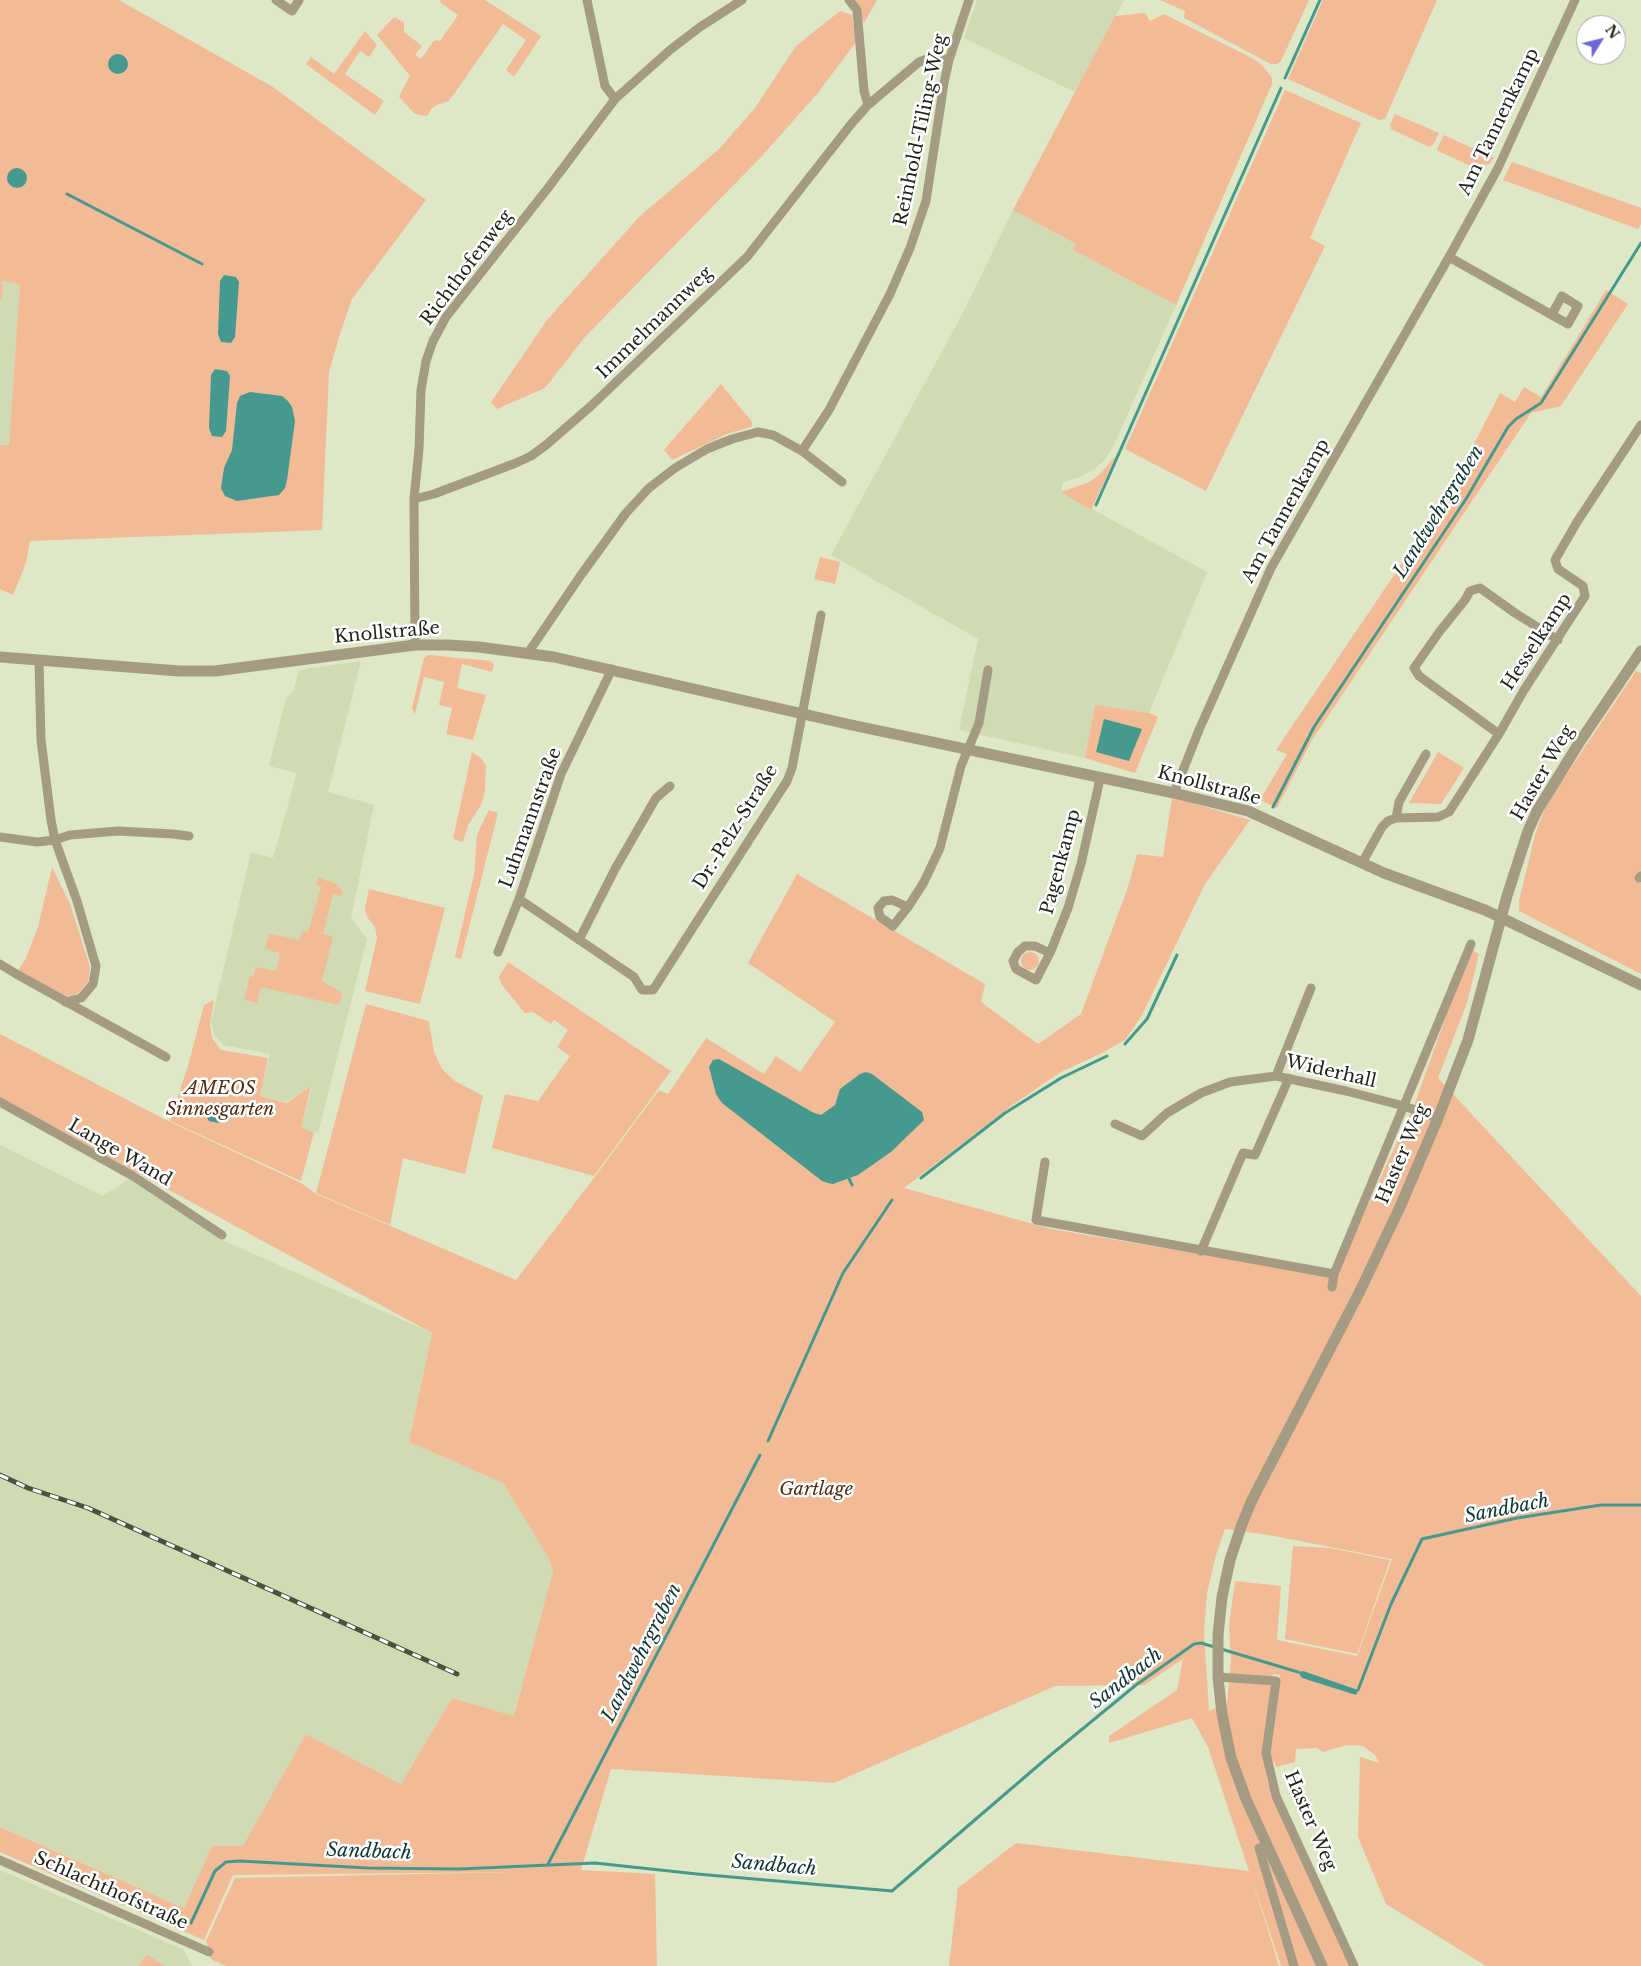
<!DOCTYPE html>
<meta charset="utf-8">
<style>
body{margin:0}
#map{position:relative;width:1641px;height:1966px;overflow:hidden;background:#dee7c6;font-family:"Libre Baskerville",serif}
canvas{display:block}
.north{position:absolute;left:1576px;top:15px;width:50px;height:50px;box-sizing:border-box;background:#fff;border:1px solid #a5a7a2;border-radius:50%;rotate:54deg;font-size:14px;font-weight:700;line-height:20px;text-align:center;color:#1f2216}
.north::after{content:'';display:block;margin:auto;width:18px;height:22px;background:#6d64de;clip-path:polygon(50% 0,100% 100%,50% 72%,0 100%)}
</style>
<div id="map">
<canvas width="1641" height="1966"></canvas>
<div class="north">N</div>
</div>
<script>
const g = document.querySelector('canvas').getContext('2d');
g.lineJoin = 'round';
function fill(path, color) {
  g.fillStyle = color;
  g.fill(path, 'evenodd');
}
function shape(rows) {
  const path = new Path2D();
  for (const r of rows) {
    if (r.length === 3) {
      path.moveTo(r[0] + r[2], r[1]);
      path.arc(r[0], r[1], r[2], 0, 2 * Math.PI);
      continue;
    }
    path.moveTo(r[0], r[1]);
    for (let i = 2; i < r.length; i += 2) path.lineTo(r[i], r[i + 1]);
  }
  return path;
}
function strokePath(path, color, width, dash) {
  g.strokeStyle = color;
  g.lineWidth = width;
  g.lineCap = dash ? 'butt' : 'round';
  g.setLineDash(dash || []);
  g.stroke(path);
}
function write(font, color, halo, rows, align = 'center') {
  g.font = font + ' "Libre Baskerville",serif';
  g.lineWidth = 5;
  g.setLineDash([]);
  g.textBaseline = 'middle';
  g.strokeStyle = halo;
  g.fillStyle = color;
  for (const [text, x, y, turn = 0] of rows) {
    g.save();
    g.translate(x, y);
    g.rotate((+turn || 0) * Math.PI / 180);
    g.textAlign = isNaN(turn) ? turn : align;
    if (halo) g.strokeText(text, 0, 0);
    g.fillText(text, 0, 0);
    g.restore();
  }
}
const built = shape([
 [977,0,1124,0,1075,92,964,38],
 [1013,210,1076,244,1073,250,1176,305,1114,445,1105,459,1095,469,1080,477,1063,482,1061,492,1207,572,1149,713,1095,705,1085,758,959,730,978,639,831,555,964,311],
 [0,281,20,284,9,445,0,445],
 [361,661,328,792,374,805,351,918,367,939,318,1133,301,1128,312,1086,287,1102,260,1096,270,1054,224,1045,214,1035,211,1022,251,852,273,858,294,783,296,773,269,766,286,698,294,690,299,670],
 [0,1145,103,1196,129,1179,222,1240,432,1333,409,1442,503,1483,548,1557,553,1571,514,1716,452,1698,401,1784,306,1734,243,1847,212,1846,184,1908,0,1827],
 [0,1870,184,1950,192,1966,0,1966]
]);
const green = shape([
 [0,0,119,0,273,87,426,200,352,299,340,334,329,372,322,530,30,541,26,563,13,595,0,589,0,445,9,445,20,284,1,281,3,288,2,298,0,300],
 [440,0,485,0,541,36,514,77,506,70,526,40,503,24,449,101,439,104,432,108,427,116,415,114,400,98,399,96,410,76,377,35,394,17,404,22,404,32,422,46,415,55,421,59,433,42,436,40,440,41,458,15,441,3],
 [853,0,877,0,864,23],
 [1160,0,1309,0,1281,61,1277,64,1271,64,1184,18,1185,11],
 [1323,0,1437,0,1385,119,1379,120,1288,79],
 [840,11,852,15,856,42,817,94,761,157,584,338,545,388,497,409,491,402,547,320,639,217,720,148,755,108,796,46],
 [1145,13,1150,21,1164,14,1252,58,1262,65,1272,78,1272,84,1176,305,1073,250,1076,244,1013,210,1115,16],
 [365,31,377,45,369,57,360,51,345,74,384,101,375,115,306,64,311,57,334,74],
 [1285,90,1361,123,1310,238,1325,246,1206,491,1125,449],
 [1395,114,1439,133,1433,145,1429,147,1391,129,1390,125],
 [1444,135,1494,158,1489,164,1473,167,1438,151,1437,149],
 [1512,162,1641,208,1641,224,1638,229,1503,180],
 [1606,290,1628,304,1561,406,1531,413,1312,740,1277,808,1260,800,1287,754,1276,750,1448,495,1500,393,1515,402,1524,387,1541,397],
 [721,384,752,422,752,427,729,433,672,460,664,450],
 [1117,454,1091,510,1061,492,1089,482,1099,475],
 [820,557,840,562,835,584,814,579],
 [428,655,491,661,494,665,492,672,462,664,457,688,486,695,473,740,446,734,452,708,439,705,444,682,424,677,415,714,412,708,424,658],
 [1636,671,1641,673,1641,974,1519,911,1519,901,1535,835,1543,813,1556,790],
 [1095,705,1149,713,1158,717,1135,773,1085,758],
 [472,752,481,758,486,766,485,791,481,805,468,825,463,842,453,839],
 [1438,752,1464,768,1441,804,1409,803],
 [1172,797,1250,820,1205,884,1141,1017,1125,1040,1100,1054,1059,1073,1014,1104,904,1188,1051,1229,1335,1277,1415,1103,1470,949,1479,954,1467,1003,1438,1078,1641,1296,1641,1966,1486,1966,1386,1904,1358,1837,1360,1757,1379,1763,1375,1755,1363,1746,1347,1745,1323,1752,1317,1748,1296,1749,1295,1762,1276,1767,1269,1753,1280,1675,1273,1674,1263,1753,1267,1781,1350,1966,1281,1966,1250,1873,1279,1966,949,1966,958,1888,1016,1843,1249,1871,1208,1747,1192,1718,1109,1743,1109,1736,1177,1690,1183,1659,1144,1685,1055,1686,834,1783,611,1769,581,1870,655,1874,657,1966,226,1966,211,1959,206,1941,235,1878,513,1872,233,1875,204,1940,0,1852,0,1827,184,1908,212,1846,243,1846,306,1734,401,1784,452,1698,514,1716,553,1571,548,1557,503,1483,409,1442,432,1333,0,1098,0,1034,166,1120,301,1183,316,1194,516,1280,594,1178,659,1090,668,1094,706,1038,764,1074,776,1056,800,1072,835,1022,748,963,797,874,985,984,981,1002,1038,1044,1081,1014,1128,887,1137,854,1163,857],
 [1225,1529,1269,1535,1392,1559,1357,1656,1277,1640,1281,1586,1235,1581,1229,1626,1231,1659,1227,1704,1209,1711,1204,1633,1207,1593,1216,1555],
 [489,810,498,813,461,959,455,957,474,874,477,836,480,828],
 [52,867,70,904,90,967,88,982,77,994,65,997,18,971,26,958,38,927],
 [318,877,338,885,342,891,342,896,333,894,323,934,333,937,322,981,342,993,339,1005,261,987,257,1003,244,1000,250,976,254,976,256,967,276,971,280,953,265,949,269,934,300,940,302,931,308,932,321,887,316,885],
 [369,889,445,908,420,1004,365,991,377,938,375,927,367,917,365,908],
 [1030,961,9],
 [508,962,671,1071,594,1176,492,1148,505,1094,538,1101,570,1056,557,1047,568,1030,554,1020,551,1024,533,1012,525,1013,502,985,499,977],
 [214,1000,210,1024,212,1038,221,1050,268,1058,260,1096,287,1103,311,1086,301,1128,314,1132,301,1181,170,1121,188,1066,204,1005],
 [366,1004,429,1021,434,1052,442,1069,455,1081,483,1096,465,1174,403,1158,390,1225,316,1193],
 [1293,1546,1330,1548,1390,1560,1357,1654,1285,1639],
 [146,1955,149,1956,165,1966,139,1966]
]);
const water = shape([
 [118,64,10],
 [17,178,10],
 [224,275,236,277,239,282,235,337,231,343,221,342,218,334,220,281],
 [215,369,227,371,230,376,226,431,222,437,212,436,209,428,211,375],
 [250,392,282,396,288,401,292,407,295,421,287,480,285,488,279,495,237,501,225,496,221,488,224,468,232,450,237,403,240,396],
 [1104,719,1142,729,1129,761,1096,752],
 [719,1059,814,1113,821,1115,835,1105,840,1089,860,1074,866,1072,872,1074,922,1112,924,1120,891,1152,858,1175,833,1184,828,1183,822,1181,722,1103,716,1094,709,1067,713,1060],
 [209,1103,222,1103,225,1109,231,1112,229,1118,223,1118,218,1123,209,1121,205,1114],
 [1303,1671,1358,1690,1357,1693,1356,1695,1302,1678,1298,1672]
]);
const stream = shape([
 [1285,78,1320,0],
 [67,194,202,264],
 [1096,505,1281,88],
 [1273,807,1314,727,1466,499,1508,427,1516,419,1541,403,1641,243],
 [1125,1044,1147,1019,1177,955],
 [848,1176,852,1185],
 [921,1178,1005,1113,1061,1078,1107,1056],
 [768,1441,843,1273,892,1200],
 [1358,1690,1391,1604,1422,1539,1517,1518,1601,1505,1641,1505],
 [548,1864,760,1455],
 [191,1923,215,1871,226,1862,240,1861,368,1868,459,1869,595,1863,697,1874,892,1891,1047,1758,1136,1685,1194,1644,1201,1643,1298,1672]
]);
const minor = shape([
 [276,0,292,11,299,0],
 [587,0,605,86,615,99],
 [849,0,857,10,864,91,868,105],
 [1449,257,1568,324,1578,306,1562,296,1552,314],
 [802,451,842,482],
 [414,499,434,494,516,463,531,456,546,445,591,406,747,257,852,123,868,105,919,62,932,57,949,60],
 [415,645,414,499,419,449,421,390,426,361,433,341,446,317,548,188,615,99,670,50,700,27,742,0],
 [528,653,581,575,626,513,649,488,675,468,707,449,732,439,758,432,773,435,802,451,829,410,890,294,910,248,926,201,944,83,949,60,969,0],
 [39,661,41,740,51,820,55,840,77,901,96,966,93,984,81,998,65,1002],
 [1499,734,1419,676,1414,668,1440,631,1465,600,1470,591,1480,588,1515,613,1558,640],
 [1174,793,1199,730,1271,568,1449,257,1498,168,1575,0],
 [1396,818,1399,802,1426,754],
 [0,837,37,842,55,840,70,835,118,831,173,834,189,836],
 [1362,863,1382,827,1388,821,1396,818,1438,817,1449,812,1499,734,1524,690,1585,596,1583,586,1558,569,1555,560,1577,522,1641,425],
 [1639,878,1641,876],
 [519,899,634,977,642,990,653,990,787,781,792,768,821,615],
 [908,907,892,900,884,901,878,908,880,917,893,926,908,907,924,882,940,848,961,766,979,723,988,670],
 [579,940,615,869,656,798,670,786],
 [498,952,519,899,561,774,612,669],
 [1050,953,1035,946,1025,946,1018,952,1013,961,1016,969,1036,980,1050,953,1068,908,1081,864,1100,779],
 [0,964,18,975,166,1057],
 [1276,1076,1311,988],
 [0,1102,133,1176,222,1235],
 [1115,1124,1142,1136,1167,1113,1201,1093,1230,1082,1276,1076,1346,1091,1404,1106,1438,1118],
 [1045,1162,1036,1220,1334,1274],
 [1201,1251,1243,1153,1255,1155,1289,1078],
 [1332,1287,1334,1274,1471,944],
 [1218,1677,1276,1681,1266,1753,1276,1796,1354,1966],
 [1259,1848,1294,1966],
 [0,1860,209,1952]
]);
const tertiary = shape([
 [0,657,179,671,215,671,415,645,448,645,479,647,554,657,847,724,1174,793,1248,811,1384,873,1485,910,1641,985],
 [1322,1966,1246,1799,1231,1758,1222,1714,1218,1677,1218,1635,1222,1597,1230,1560,1242,1524,1252,1500,1360,1291,1400,1207,1438,1118,1468,1040,1507,896,1528,831,1537,811,1579,743,1641,651]
]);
const rail = shape([
 [0,1475,28,1488,88,1508,457,1674]
]);
const streetNames = [
 ["Am Tannenkamp",1499,122,-64],
 ["Reinhold-Tiling-Weg",921,130,-78],
 ["Richthofenweg",467,268,-53],
 ["Immelmannweg",655,323,-44],
 ["Am Tannenkamp",1286,511,-61],
 ["Knollstraße",387,633,-5],
 ["Hesselkamp",1537,642,-57],
 ["Haster Weg",1543,773,-60],
 ["Knollstraße",1209,786,15],
 ["Luhmannstraße",531,818,-70],
 ["Dr.-Pelz-Straße",736,827,-58],
 ["Pagenkamp",1061,862,-75],
 ["Widerhall",1331,1072,13],
 ["Lange Wand",120,1153,30],
 ["Haster Weg",1403,1154,-67],
 ["Haster Weg",1310,1821,67],
 ["Schlachthofstraße",111,1891,24]
];
const parkNames = [
 ["AMEOS",220,1089],
 ["Sinnesgarten",220,1110],
 ["Gartlage",816,1490]
];
const waterNames = [
 ["Landwehrgraben",1439,512,-58],
 ["Sandbach",1507,1509,-11],
 ["Landwehrgraben",642,1653,-63],
 ["Sandbach",1126,1679,-38],
 ["Sandbach",369,1852,2],
 ["Sandbach",774,1866,5]
];
fill(built, '#d0dbb3');
fill(green, '#f2bb96');
fill(water, '#45998f');
strokePath(stream, '#45998f', 3);
strokePath(minor, '#a59b82', 9);
strokePath(tertiary, '#a59b82', 11);
strokePath(rail, '#4c503f', 5);
strokePath(rail, '#fff', 3, [9]);
write('18px', '#1f2216', '#fff', streetNames);
write('italic 18px', '#502b0f', '#fff', parkNames);
write('italic 19px', '#0e3732', '#fff', waterNames);
</script>
